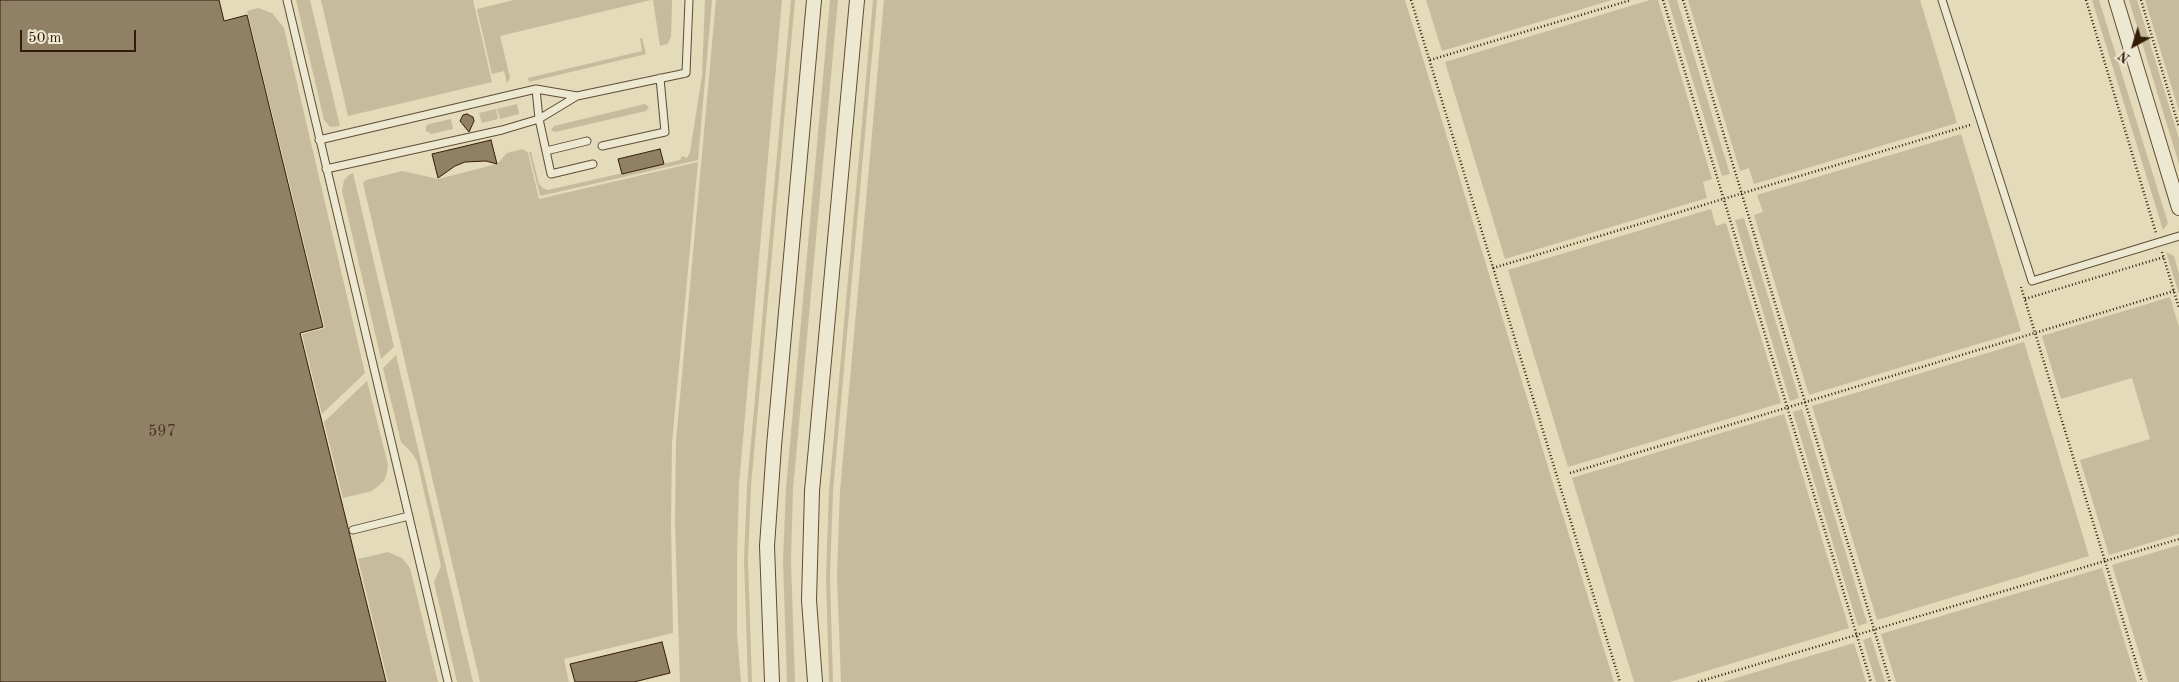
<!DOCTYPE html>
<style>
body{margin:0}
#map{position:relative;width:2179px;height:682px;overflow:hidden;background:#e4dbba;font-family:"Old Standard TT",serif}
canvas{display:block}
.north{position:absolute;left:2109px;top:20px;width:50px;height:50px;-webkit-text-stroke:4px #ede8d2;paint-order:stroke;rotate:219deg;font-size:14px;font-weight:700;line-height:20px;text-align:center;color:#341d08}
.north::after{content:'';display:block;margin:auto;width:18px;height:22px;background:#341d08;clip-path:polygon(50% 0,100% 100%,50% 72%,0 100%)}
.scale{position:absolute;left:20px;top:30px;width:116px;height:22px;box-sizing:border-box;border:2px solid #341d08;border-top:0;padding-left:6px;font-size:15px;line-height:18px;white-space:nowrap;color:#341d08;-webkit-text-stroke:4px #ede8d2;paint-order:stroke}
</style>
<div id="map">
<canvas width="2179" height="682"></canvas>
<div class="north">N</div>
<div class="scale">50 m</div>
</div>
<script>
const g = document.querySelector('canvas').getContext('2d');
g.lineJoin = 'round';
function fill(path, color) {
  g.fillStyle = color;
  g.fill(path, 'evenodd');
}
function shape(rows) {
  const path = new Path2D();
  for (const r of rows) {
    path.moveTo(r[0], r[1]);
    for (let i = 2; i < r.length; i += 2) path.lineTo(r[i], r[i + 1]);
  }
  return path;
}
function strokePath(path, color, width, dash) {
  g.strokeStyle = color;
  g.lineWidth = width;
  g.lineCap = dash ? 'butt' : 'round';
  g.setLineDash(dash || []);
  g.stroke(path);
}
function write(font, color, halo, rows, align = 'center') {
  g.font = font + ' "Old Standard TT",serif';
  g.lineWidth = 4.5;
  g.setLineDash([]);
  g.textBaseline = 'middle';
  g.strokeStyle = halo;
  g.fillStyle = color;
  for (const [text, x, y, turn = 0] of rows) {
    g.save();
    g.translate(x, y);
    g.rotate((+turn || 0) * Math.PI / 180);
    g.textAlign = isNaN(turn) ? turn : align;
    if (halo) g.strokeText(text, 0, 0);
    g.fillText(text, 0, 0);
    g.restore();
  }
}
const green = shape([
 [296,0,310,0,340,126,330,127,324,120],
 [321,0,473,0,492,82,348,116],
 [514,0,651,0,500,36,510,78,507,83,504,71,492,74,477,9],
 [672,0,671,36,668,44,660,46,653,0],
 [705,0,712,0,698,160,540,196,529,152,531,152,539,184,543,188,548,190,680,160,682,156,687,158,690,152,702,76],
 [716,0,782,0,739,484,737,559,737,634,741,682,680,682,675,524,676,441],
 [791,0,795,0,751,486,748,560,752,682,748,682,744,560,747,486],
 [830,0,838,0,793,489,791,561,795,682,787,682,783,561,786,488],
 [873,0,877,0,833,491,830,576,833,682,829,682,826,576,829,491],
 [884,0,1405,0,1614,682,841,682,837,575,840,491],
 [1426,0,1612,0,1442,51],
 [1650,0,1658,0,1712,179,1703,182,1707,198,1505,259,1445,62],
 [1668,0,1677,0,1730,174,1722,176],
 [1688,0,1920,0,1957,123,1754,184,1749,168,1740,171],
 [2092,0,2099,0,2168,223,2163,230],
 [2129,0,2137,0,2179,139,2179,164],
 [2145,0,2179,0,2179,111],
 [258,8,272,13,284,28,365,373,322,414,302,334,325,328,247,11],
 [640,38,642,38,646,54,529,82,528,78,642,51],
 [517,104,519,114,500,119,497,109],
 [645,104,649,107,646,111,555,132,551,130,554,126],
 [496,109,498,119,482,123,479,113],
 [451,119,453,129,431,134,426,131,426,126,429,124],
 [1961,134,2021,331,1809,395,1754,215,1763,212,1757,195],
 [523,149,528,153,539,199,698,162,672,442,671,525,673,633,564,659,569,682,480,682,363,183,366,180,402,171,438,179,497,164,507,153],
 [353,173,394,347,381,359,342,191,344,180,350,174],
 [1711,209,1716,226,1726,223,1781,403,1568,467,1508,270],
 [1744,218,1799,398,1790,401,1735,220],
 [2166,252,2174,256,2179,274,2179,294],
 [2170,297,2179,327,2179,534,2109,555,2080,460,2150,439,2132,378,2061,399,2042,336],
 [2024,342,2089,556,1877,620,1812,406],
 [396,355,473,682,457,682,434,582,441,566,417,461,412,453,401,442,383,368],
 [367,381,388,465,387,472,384,481,372,491,343,498,324,422],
 [1802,409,1867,623,1858,626,1793,412],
 [1784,414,1849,628,1670,682,1634,682,1572,478],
 [2179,545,2179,682,2148,682,2112,565],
 [388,552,402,558,410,568,438,682,388,682,358,559],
 [2102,568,2137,682,1896,682,1881,634],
 [1871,637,1885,682,1876,682,1863,640],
 [1854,643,1866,682,1722,682]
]);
const building = shape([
 [0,0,219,0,224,21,247,15,323,327,300,333,386,682,0,682,0,0],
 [467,114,473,117,474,121,469,132,460,121,463,115,467,114],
 [491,140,497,164,486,161,465,162,455,166,438,178,432,154,491,140],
 [660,149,664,164,622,174,618,159,660,149],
 [662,642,670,673,634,682,575,682,570,664,662,642]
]);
const path = shape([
 [1411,0,1620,682],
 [1663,0,1871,682],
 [1683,0,1890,682],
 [2086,0,2156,233],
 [2141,0,2179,127],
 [1430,60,1631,0],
 [2162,252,2179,308],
 [1493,268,1970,125],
 [2021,287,2142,682],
 [2025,299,2164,257],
 [1570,473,2174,291],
 [1698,682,2179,539]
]);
const lane = shape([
 [287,0,448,682],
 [1942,0,2032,281,2179,236],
 [536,89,539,119,551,174,593,164],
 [319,140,536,89,577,96],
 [602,146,665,132,660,78],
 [546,151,587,141],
 [326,169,502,130,539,119,577,96,686,73,689,0],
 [353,530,409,516]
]);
const street = shape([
 [2116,0,2179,208],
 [772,682,767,546,774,446,814,0],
 [815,682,809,600,812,491,857,0]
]);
const numberNames = [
 ["597",162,432]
];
fill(green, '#c6bb9c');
fill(building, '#908065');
strokePath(building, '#341d08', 1);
strokePath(lane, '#604c34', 9);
strokePath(street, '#604c34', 16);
strokePath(path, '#341d08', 2.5, [1, 2.5]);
strokePath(lane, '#ede8d2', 7);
strokePath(street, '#ede8d2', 14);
write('16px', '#4b361f', null, numberNames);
</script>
